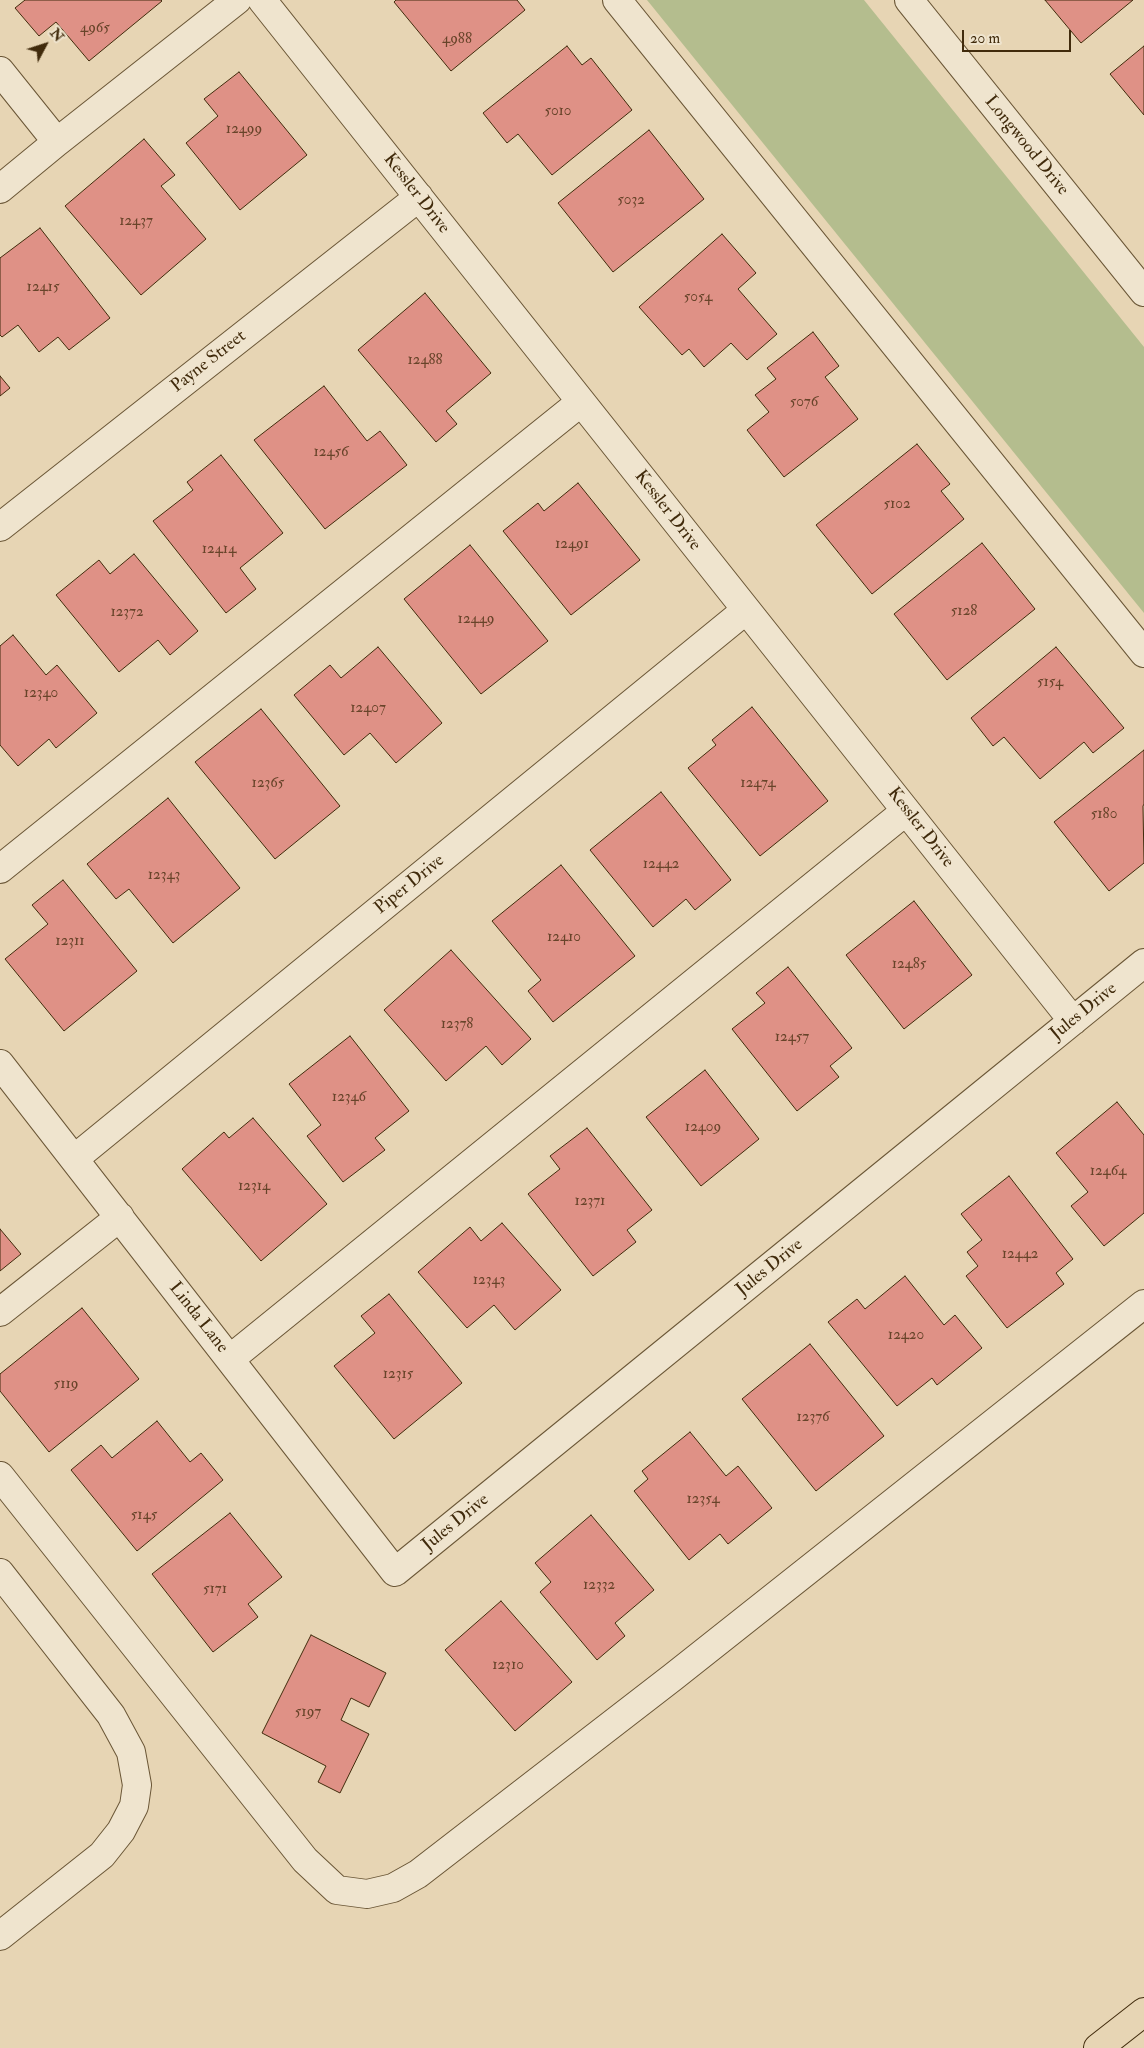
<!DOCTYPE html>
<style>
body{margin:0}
#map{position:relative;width:1144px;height:2048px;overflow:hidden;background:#e7d5b4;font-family:"IM FELL Double Pica",serif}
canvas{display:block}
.north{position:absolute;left:20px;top:20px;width:50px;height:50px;-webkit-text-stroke:4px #efe4ce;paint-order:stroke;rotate:50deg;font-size:14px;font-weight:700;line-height:20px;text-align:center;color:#412b0c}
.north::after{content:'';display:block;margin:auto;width:18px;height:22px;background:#412b0c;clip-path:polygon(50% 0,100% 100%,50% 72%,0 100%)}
.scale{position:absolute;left:962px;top:30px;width:109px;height:22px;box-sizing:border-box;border:2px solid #412b0c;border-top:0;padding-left:6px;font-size:15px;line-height:18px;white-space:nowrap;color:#412b0c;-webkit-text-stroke:4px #efe4ce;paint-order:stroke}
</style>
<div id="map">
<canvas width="1144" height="2048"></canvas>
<div class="north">N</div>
<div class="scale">20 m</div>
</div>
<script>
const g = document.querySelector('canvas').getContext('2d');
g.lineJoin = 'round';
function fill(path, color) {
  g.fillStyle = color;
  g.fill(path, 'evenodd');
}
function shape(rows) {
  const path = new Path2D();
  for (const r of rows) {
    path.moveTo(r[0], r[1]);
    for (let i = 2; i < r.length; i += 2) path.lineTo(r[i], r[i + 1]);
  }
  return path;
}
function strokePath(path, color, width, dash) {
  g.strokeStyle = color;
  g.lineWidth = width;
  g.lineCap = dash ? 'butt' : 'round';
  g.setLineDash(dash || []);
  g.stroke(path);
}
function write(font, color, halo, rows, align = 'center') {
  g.font = font + ' "IM FELL Double Pica",serif';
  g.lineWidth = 4;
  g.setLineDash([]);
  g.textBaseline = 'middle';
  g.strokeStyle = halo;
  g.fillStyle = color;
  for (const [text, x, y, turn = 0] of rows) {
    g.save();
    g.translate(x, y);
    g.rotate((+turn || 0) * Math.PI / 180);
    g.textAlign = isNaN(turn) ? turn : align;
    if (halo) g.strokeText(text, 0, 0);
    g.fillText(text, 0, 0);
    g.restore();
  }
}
const green = shape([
 [647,0,864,0,1144,347,1144,613]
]);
const building = shape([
 [25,0,161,0,162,1,89,61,56,22,39,36,15,8,25,0],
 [396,0,517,0,525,10,451,71,394,2,396,0],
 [1045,0,1133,0,1081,43,1045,0],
 [567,46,582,65,591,58,632,110,552,175,518,134,507,143,483,113,567,46],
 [1144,46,1144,115,1110,74,1144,46],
 [239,72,307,155,240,210,186,143,218,116,204,99,239,72],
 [649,130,704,199,613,272,558,203,649,130],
 [144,139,175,175,161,186,206,239,141,295,65,206,144,139],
 [40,228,110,318,69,350,58,337,39,352,18,325,2,337,0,335,0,258,40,228],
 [722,234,756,273,738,289,777,334,747,360,731,343,704,367,689,349,682,355,639,307,722,234],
 [425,293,491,373,446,411,457,424,436,442,358,350,425,293],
 [813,332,839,366,825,377,858,419,784,477,747,430,769,412,755,395,776,379,767,368,813,332],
 [0,376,10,388,0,396,0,376],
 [324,386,367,441,380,431,407,465,325,529,254,440,324,386],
 [917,444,950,484,941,491,964,519,872,594,816,525,917,444],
 [221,455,283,533,240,568,256,589,226,613,153,521,193,490,187,482,221,455],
 [578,483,640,560,571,615,503,531,538,503,544,511,578,483],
 [982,543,1035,609,947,680,894,614,982,543],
 [470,545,548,641,481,694,404,599,470,545],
 [134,554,198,631,170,655,158,640,119,672,56,595,99,560,110,574,134,554],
 [13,635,46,675,57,665,97,713,56,748,49,739,18,766,0,745,0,646,13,635],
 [378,647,442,723,396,763,370,733,344,755,294,695,330,665,341,678,378,647],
 [1056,647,1124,728,1093,753,1084,742,1040,779,1004,737,993,746,971,718,1056,647],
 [752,707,828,801,760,856,688,768,716,745,712,740,752,707],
 [261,709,340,806,275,859,195,762,261,709],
 [1144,750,1144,804,1143,806,1144,863,1109,891,1054,822,1144,750],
 [661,792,731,880,695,910,686,899,653,927,590,850,661,792],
 [168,798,240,888,173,943,129,889,116,899,87,864,168,798],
 [561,865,635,956,553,1022,528,991,541,980,492,921,561,865],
 [63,880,137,971,64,1031,5,959,48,924,32,905,63,880],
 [914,901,972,975,904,1029,846,955,914,901],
 [451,950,531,1039,502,1065,486,1046,446,1081,384,1010,451,950],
 [788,967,852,1048,830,1066,839,1077,797,1111,732,1029,765,1003,756,993,788,967],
 [350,1036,409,1111,375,1138,385,1150,343,1182,307,1136,321,1125,289,1084,350,1036],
 [705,1070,759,1139,701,1186,646,1117,705,1070],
 [1117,1102,1144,1135,1144,1213,1104,1246,1071,1206,1088,1192,1056,1153,1117,1102],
 [253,1118,327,1204,261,1261,182,1169,224,1132,229,1138,253,1118],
 [587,1128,652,1210,627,1230,636,1242,593,1276,528,1194,560,1169,550,1156,587,1128],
 [1009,1176,1073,1259,1056,1273,1064,1284,1007,1328,966,1276,978,1266,967,1252,982,1240,961,1214,1009,1176],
 [502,1223,561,1290,515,1330,494,1305,467,1328,418,1272,470,1227,481,1241,502,1223],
 [0,1229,21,1254,0,1271,0,1229],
 [905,1276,944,1325,955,1315,982,1348,937,1385,932,1378,897,1406,828,1322,857,1299,865,1309,905,1276],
 [389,1294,462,1383,394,1439,334,1366,375,1333,361,1316,389,1294],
 [82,1308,139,1379,49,1452,0,1391,0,1374,82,1308],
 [810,1344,884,1436,816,1491,742,1399,810,1344],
 [157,1421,190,1462,201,1453,223,1480,137,1551,71,1470,101,1445,112,1458,157,1421],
 [690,1432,726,1476,738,1466,772,1508,728,1544,720,1534,689,1560,634,1491,648,1479,642,1471,690,1432],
 [230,1513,282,1577,248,1604,258,1617,213,1652,152,1574,230,1513],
 [591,1515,654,1590,615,1623,625,1636,597,1660,540,1592,551,1582,535,1563,591,1515],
 [501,1601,572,1682,515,1731,445,1650,501,1601],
 [311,1635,386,1673,369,1707,351,1698,341,1720,369,1734,340,1793,318,1782,326,1766,262,1733,311,1635]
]);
const minor = shape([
 [262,0,1073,1021],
 [617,0,1144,653],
 [909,0,1144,292],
 [0,71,57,142,237,0],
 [0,189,57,142],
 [0,527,419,197],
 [0,869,581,402],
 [0,1064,395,1572,1144,963],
 [74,1159,746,610],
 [0,1312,120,1217],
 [230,1359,906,811],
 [0,1476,305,1860,337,1890,367,1894,393,1888,418,1874,673,1677,1144,1304],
 [0,1573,111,1715,131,1752,137,1785,134,1806,121,1831,102,1855,0,1936]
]);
const major = shape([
 [1098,2048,1144,2012]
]);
const numberNames = [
 ["4965",95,29],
 ["4988",457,40],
 ["5010",558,112],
 ["12499",244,130],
 ["5032",631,201],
 ["12437",136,222],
 ["12415",43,288],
 ["5054",698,298],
 ["12488",425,361],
 ["5076",804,403],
 ["12456",331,453],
 ["5102",897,505],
 ["12491",572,545],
 ["12414",219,550],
 ["5128",964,612],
 ["12372",127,613],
 ["12449",476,620],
 ["5154",1050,683],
 ["12340",41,694],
 ["12407",368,709],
 ["12365",268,784],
 ["12474",758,784],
 ["5180",1104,815],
 ["12442",661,865],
 ["12343",164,876],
 ["12410",564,938],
 ["12311",70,942],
 ["12485",909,965],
 ["12378",457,1025],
 ["12457",792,1038],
 ["12346",349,1098],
 ["12409",703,1128],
 ["12464",1108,1172],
 ["12314",254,1187],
 ["12371",590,1202],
 ["12442",1020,1255],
 ["12343",489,1281],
 ["12420",906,1336],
 ["12315",398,1375],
 ["5119",66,1385],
 ["12376",813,1418],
 ["12354",703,1500],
 ["5145",144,1516],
 ["12332",599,1586],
 ["5171",215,1590],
 ["12310",508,1666],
 ["5197",308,1713]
];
const streetNames = [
 ["Longwood Drive",1026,146,51],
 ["Kessler Drive",416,194,52],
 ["Payne Street",209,362,-38],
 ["Kessler Drive",667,511,52],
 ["Kessler Drive",920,828,52],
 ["Piper Drive",410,885,-39],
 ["Jules Drive",1084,1012,-39],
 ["Jules Drive",770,1268,-39],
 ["Linda Lane",198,1318,52],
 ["Jules Drive",456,1523,-39]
];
fill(green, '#b4bd8e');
fill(building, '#df9186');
strokePath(building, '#412b0c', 1);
strokePath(minor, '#6a5636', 30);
strokePath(major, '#412b0c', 30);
strokePath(minor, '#efe4ce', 28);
strokePath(major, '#e7d5b4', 28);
write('15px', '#68442a', null, numberNames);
write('18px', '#412b0c', '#efe4ce', streetNames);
</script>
